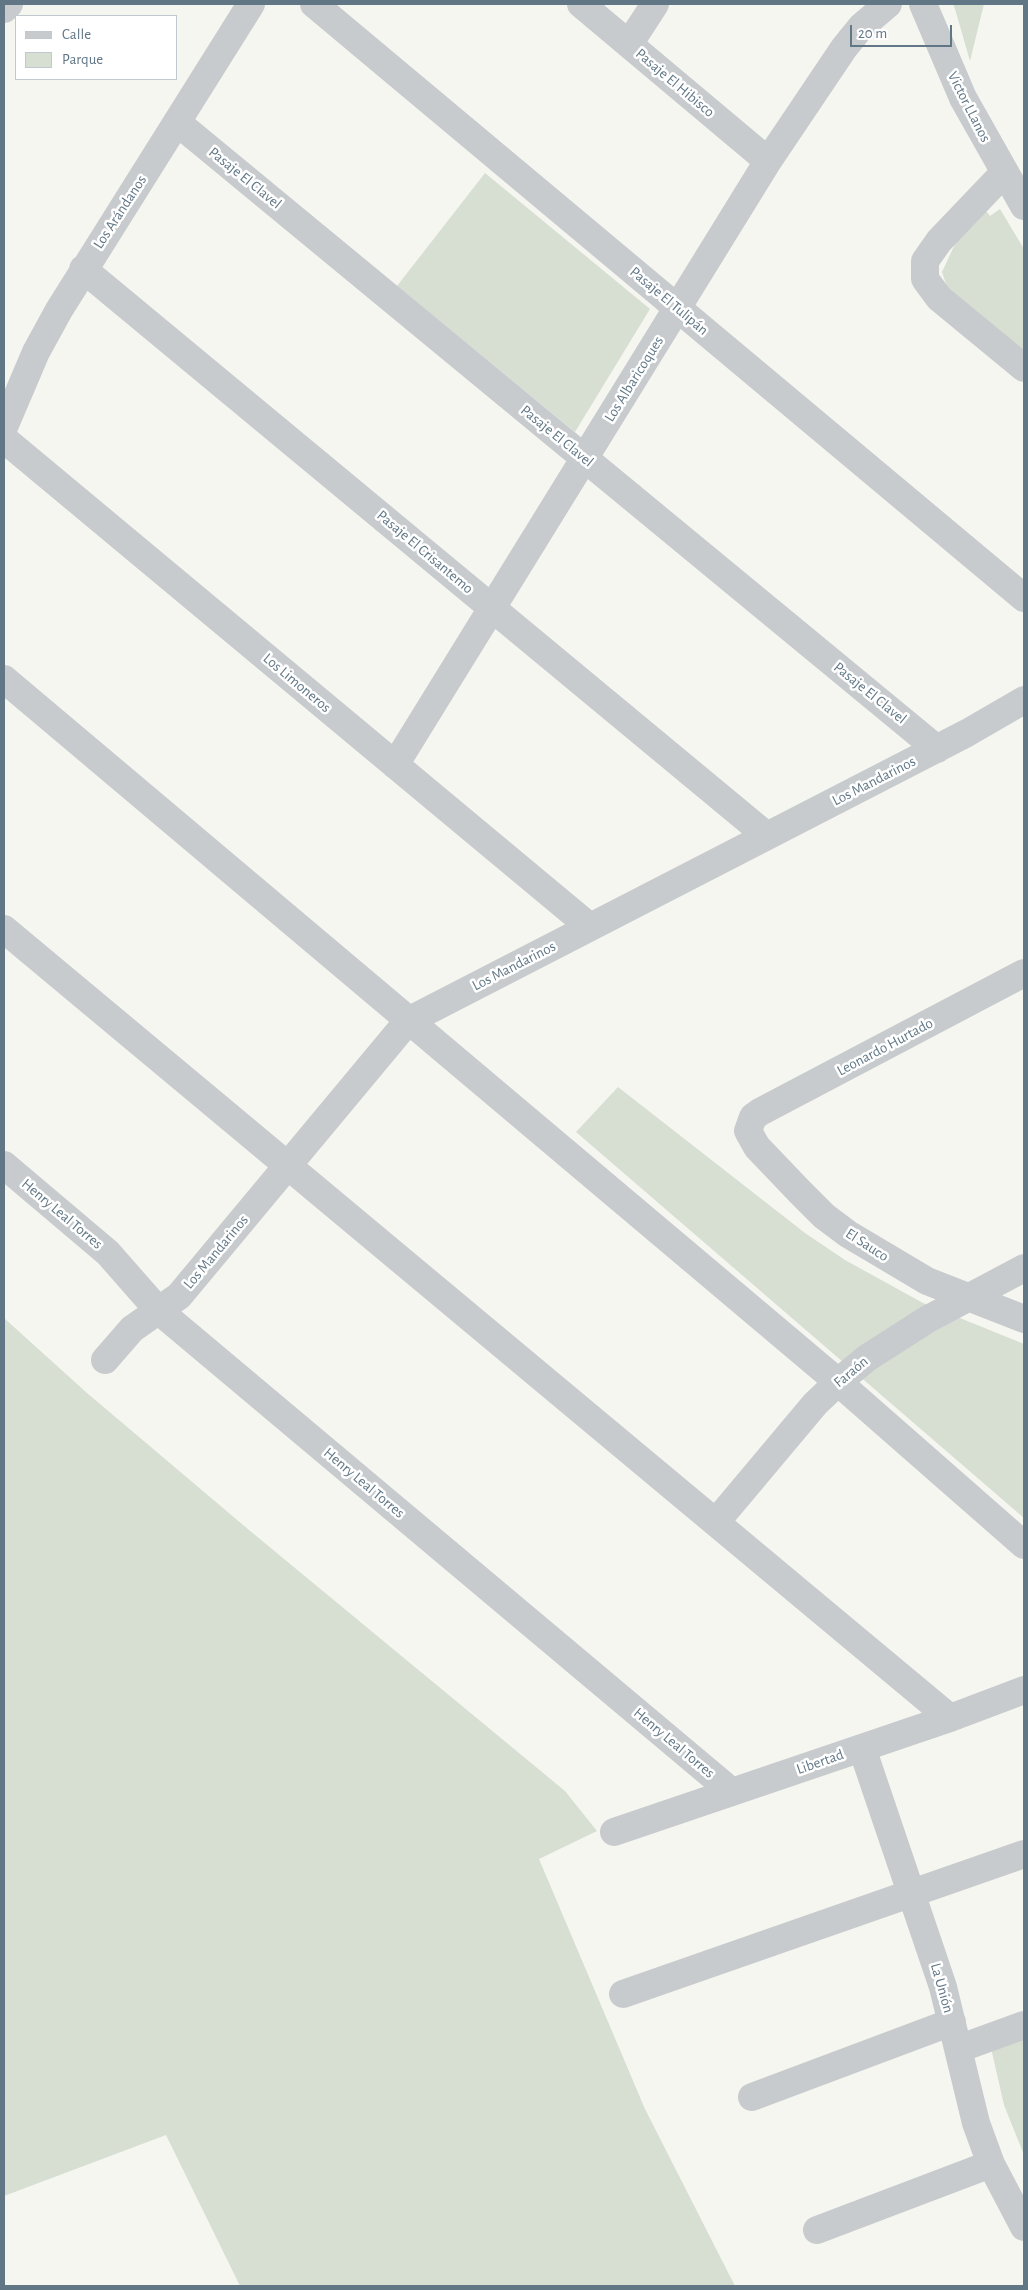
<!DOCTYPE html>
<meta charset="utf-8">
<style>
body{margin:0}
#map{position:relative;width:1028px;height:2290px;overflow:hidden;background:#f6f6f1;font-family:"Alegreya Sans",sans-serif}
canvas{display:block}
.frame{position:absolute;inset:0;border:5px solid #617786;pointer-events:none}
.legend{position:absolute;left:15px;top:15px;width:162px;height:65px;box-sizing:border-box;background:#fff;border:1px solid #c0c9cf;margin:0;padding:6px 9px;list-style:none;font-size:15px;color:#617786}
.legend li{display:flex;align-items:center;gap:10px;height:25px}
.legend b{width:25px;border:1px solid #c0c9cf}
.scale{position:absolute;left:850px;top:25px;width:102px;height:22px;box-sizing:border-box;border:2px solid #617786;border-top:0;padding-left:6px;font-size:15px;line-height:18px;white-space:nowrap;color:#617786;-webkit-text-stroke:4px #fff;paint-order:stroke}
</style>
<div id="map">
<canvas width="1028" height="2290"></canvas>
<div class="frame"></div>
<ul class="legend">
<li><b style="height:6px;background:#c8cbce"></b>Calle</li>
<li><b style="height:14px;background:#d7ded2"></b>Parque</li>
</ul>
<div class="scale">20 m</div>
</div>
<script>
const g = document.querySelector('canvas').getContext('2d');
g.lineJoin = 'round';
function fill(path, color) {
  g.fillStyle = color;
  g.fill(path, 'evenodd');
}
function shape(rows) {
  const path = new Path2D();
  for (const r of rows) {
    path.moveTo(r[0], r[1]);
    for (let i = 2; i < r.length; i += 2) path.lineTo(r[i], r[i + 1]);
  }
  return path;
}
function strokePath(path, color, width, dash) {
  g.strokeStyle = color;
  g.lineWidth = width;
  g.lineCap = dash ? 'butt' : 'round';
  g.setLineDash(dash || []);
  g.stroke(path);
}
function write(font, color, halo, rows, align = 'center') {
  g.font = font + ' "Alegreya Sans",sans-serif';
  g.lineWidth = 5;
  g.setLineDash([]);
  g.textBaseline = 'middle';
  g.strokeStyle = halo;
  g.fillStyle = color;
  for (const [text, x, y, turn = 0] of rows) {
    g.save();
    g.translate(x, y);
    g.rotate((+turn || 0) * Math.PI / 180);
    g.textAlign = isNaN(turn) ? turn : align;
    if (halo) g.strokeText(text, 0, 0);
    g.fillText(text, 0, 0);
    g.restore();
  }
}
const green = shape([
 [953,4,984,4,970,61,955,9],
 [485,173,650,309,575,432,397,286],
 [981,205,990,216,1000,209,1024,249,1024,354,947,287,942,272,955,244],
 [618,1087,805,1233,845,1260,923,1303,1024,1344,1024,1518,576,1132],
 [4,1318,87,1393,249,1530,565,1791,597,1831,539,1859,645,2109,735,2286,240,2286,166,2135,4,2196],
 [1024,2037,1024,2155,1004,2105,991,2048]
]);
const street = shape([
 [314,4,1024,598],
 [581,4,768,161],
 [923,4,963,98,1024,206],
 [4,9,9,4],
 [629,44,655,4],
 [178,123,937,749],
 [1004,173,939,241,925,261,925,279,939,298,1024,368],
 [83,269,767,836],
 [4,427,36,352,59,310,251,4],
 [4,439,590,927],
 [4,679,838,1382,1024,1545],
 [395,765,768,161,844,48,861,27,888,4],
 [4,929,950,1718],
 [1024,973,760,1112,753,1117,748,1131,757,1147,800,1192,824,1216,848,1234,927,1281,1024,1319],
 [4,1165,108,1253,158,1310,732,1792],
 [105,1360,132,1329,179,1296,408,1021,967,733,1024,700],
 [716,1522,815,1404,838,1382,867,1358,928,1319,1024,1268],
 [862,1748,943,1987,976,2123,991,2164,1024,2227],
 [614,1832,950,1718,1024,1690],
 [623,1994,1024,1854],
 [958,2049,1024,2025],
 [752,2097,952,2022],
 [817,2230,991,2164]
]);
const streetNames = [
 ["Pasaje El Hibisco",675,83,40],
 ["Victor LLanos",969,107,63],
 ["Pasaje El Clavel",245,178,39],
 ["Los Arándanos",120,212,-57],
 ["Pasaje El Tulipán",669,301,40],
 ["Los Albaricoques",634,379,-58],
 ["Pasaje El Clavel",557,436,39],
 ["Pasaje El Crisantemo",425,552,40],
 ["Los Limoneros",297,683,40],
 ["Pasaje El Clavel",870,693,39],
 ["Los Mandarinos",874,781,-27],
 ["Los Mandarinos",514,966,-27],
 ["Leonardo Hurtado",885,1047,-28],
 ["Henry Leal Torres",62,1214,40],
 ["El Sauco",867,1245,33],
 ["Los Mandarinos",216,1252,-50],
 ["Faraón",851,1372,-40],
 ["Henry Leal Torres",364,1483,40],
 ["Henry Leal Torres",674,1743,40],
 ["Libertad",820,1762,-19],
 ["La Unión",942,1988,74]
];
fill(green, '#d7ded2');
strokePath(street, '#c8cbce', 28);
write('15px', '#617786', '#fff', streetNames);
</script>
